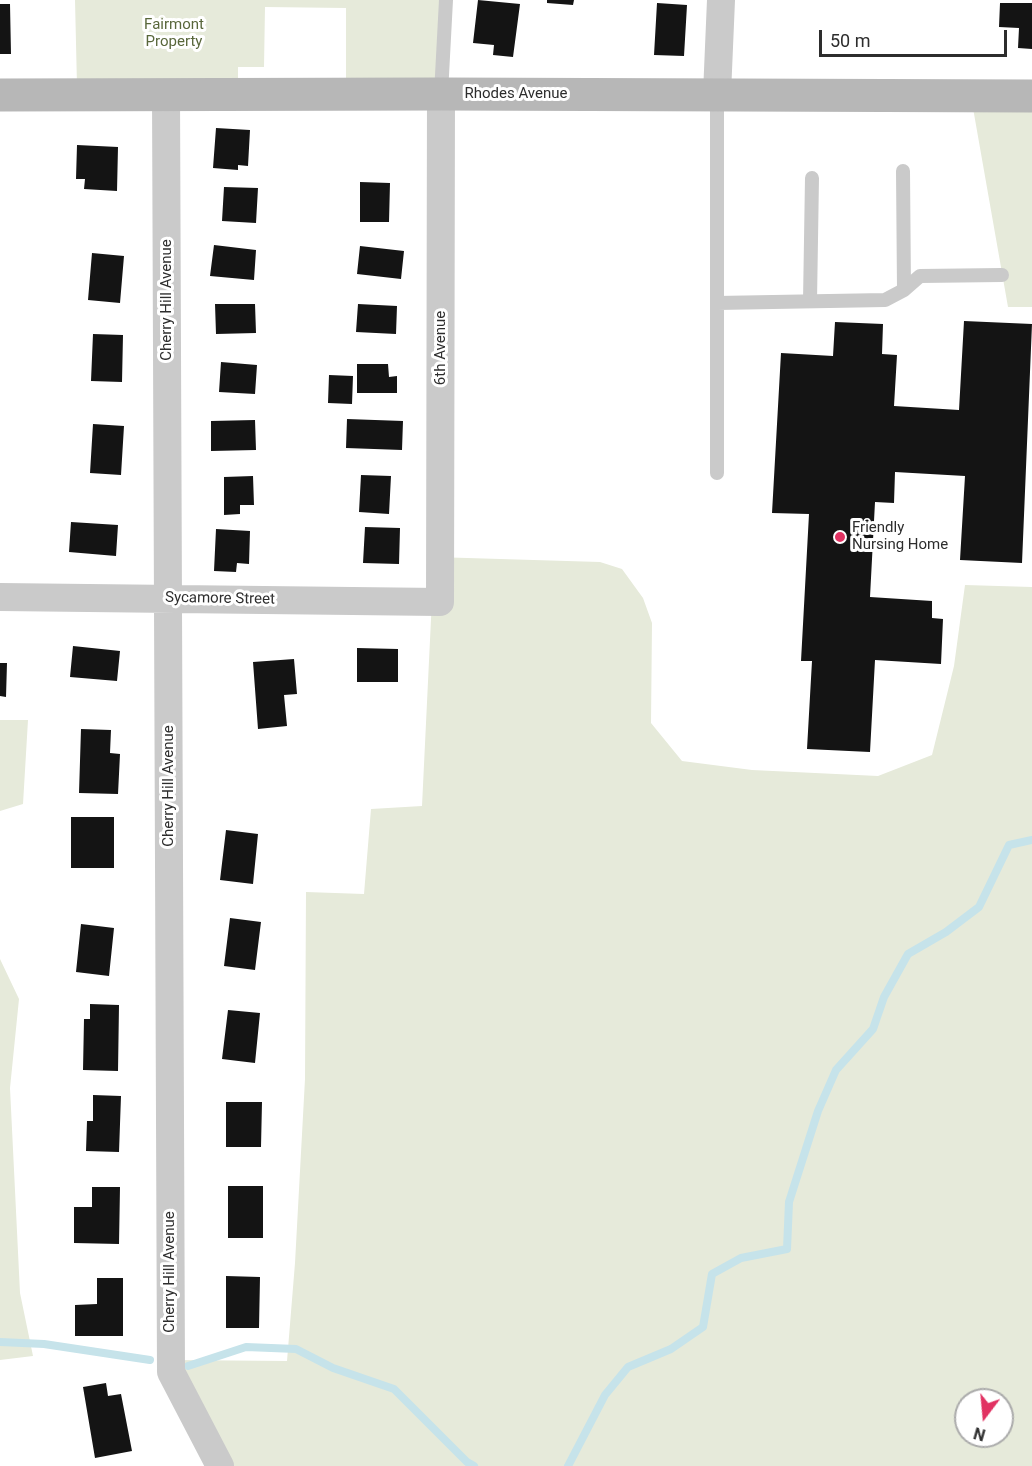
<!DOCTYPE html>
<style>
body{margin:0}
#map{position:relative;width:1032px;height:1466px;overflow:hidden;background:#fff;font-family:Roboto,sans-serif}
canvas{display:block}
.north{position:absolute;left:954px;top:1388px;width:60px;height:60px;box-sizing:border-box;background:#fff;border:2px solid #ababab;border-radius:50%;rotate:196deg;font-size:16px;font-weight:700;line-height:24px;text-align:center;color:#2d2d2d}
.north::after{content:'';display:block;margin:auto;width:21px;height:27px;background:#e13262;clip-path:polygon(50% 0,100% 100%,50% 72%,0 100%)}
.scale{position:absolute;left:819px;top:30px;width:188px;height:27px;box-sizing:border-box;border:3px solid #2d2d2d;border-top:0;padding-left:8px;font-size:18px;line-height:21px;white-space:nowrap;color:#2d2d2d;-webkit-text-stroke:4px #fff;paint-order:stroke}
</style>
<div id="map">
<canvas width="1032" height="1466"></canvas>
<div class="north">N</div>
<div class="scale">50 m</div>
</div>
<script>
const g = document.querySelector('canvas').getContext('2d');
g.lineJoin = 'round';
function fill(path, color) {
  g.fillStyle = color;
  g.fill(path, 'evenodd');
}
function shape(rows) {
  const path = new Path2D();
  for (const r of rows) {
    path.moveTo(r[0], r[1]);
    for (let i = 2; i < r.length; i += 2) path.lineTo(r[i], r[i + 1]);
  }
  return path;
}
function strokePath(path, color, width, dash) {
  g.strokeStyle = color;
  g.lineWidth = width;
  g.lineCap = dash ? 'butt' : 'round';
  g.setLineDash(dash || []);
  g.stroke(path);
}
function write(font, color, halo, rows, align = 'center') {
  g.font = font + ' Roboto,sans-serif';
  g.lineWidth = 6;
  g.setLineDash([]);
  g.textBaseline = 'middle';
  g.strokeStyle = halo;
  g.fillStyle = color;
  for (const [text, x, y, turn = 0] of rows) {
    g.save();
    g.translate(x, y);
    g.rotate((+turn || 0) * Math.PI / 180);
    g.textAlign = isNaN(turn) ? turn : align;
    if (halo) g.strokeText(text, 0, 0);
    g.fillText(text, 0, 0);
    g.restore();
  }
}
const green = shape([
 [75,0,449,0,447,88,346,84,346,8,265,7,264,67,238,67,238,84,77,86],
 [1032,90,1032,307,1008,307,970,91],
 [434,557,600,562,622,569,643,598,652,623,651,723,682,761,752,770,878,776,932,755,954,666,965,585,1032,587,1032,1466,229,1466,173,1360,287,1361,295,1263,305,1079,306,892,364,894,371,809,422,806],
 [966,1400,1002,1400,1002,1436,966,1436],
 [0,720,28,720,23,804,0,811],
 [0,959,19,999,10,1088,20,1293,33,1356,0,1360]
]);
const stream = shape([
 [0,1342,44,1344,150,1360],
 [188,1366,246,1347,296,1349,333,1368,394,1389,467,1462,474,1466],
 [568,1466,605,1395,628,1367,671,1349,703,1327,712,1274,741,1258,787,1249,789,1202,818,1111,836,1070,873,1029,884,997,908,954,946,932,979,907,1009,845,1032,840]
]);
const building = shape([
 [478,0,520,4,513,57,493,55,494,45,473,43],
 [547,0,574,0,573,5,547,3],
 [657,3,687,5,684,56,654,55],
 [1000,3,1032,3,1032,49,1018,48,1019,28,999,27],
 [0,4,10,4,11,54,0,54],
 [216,128,250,130,248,166,238,165,238,170,213,168],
 [77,145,118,147,117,191,84,189,85,179,76,179],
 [360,182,390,183,389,222,360,222],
 [224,187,258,188,256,223,222,221],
 [214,245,256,250,254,280,210,276],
 [360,246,404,251,401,279,357,274],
 [92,253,124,256,120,303,88,300],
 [215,304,255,304,256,333,216,334],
 [358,304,397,306,396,334,356,332],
 [964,321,1032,324,1022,563,960,560,965,476,895,472,894,503,875,502,870,597,932,601,932,618,943,619,941,664,875,660,870,752,807,749,812,661,801,661,809,514,772,513,781,353,833,356,835,322,883,324,882,354,897,355,894,406,959,410],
 [93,334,123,335,122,382,91,381],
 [221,362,257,365,255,394,219,392],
 [357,364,388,364,389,377,397,376,397,393,357,393],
 [329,375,353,376,352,404,328,403],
 [347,419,403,421,402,450,346,448],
 [255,420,256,450,211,451,211,421],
 [93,424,124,426,121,475,90,473],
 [361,475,391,476,389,514,359,512],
 [253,476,254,505,240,505,240,514,224,515,224,477],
 [71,522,118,525,116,556,69,552],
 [365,527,400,528,399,564,363,563],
 [216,529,250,531,249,564,237,563,236,572,214,571],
 [73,646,120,651,117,681,70,677],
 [357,648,398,649,398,682,357,682],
 [294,659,297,694,284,695,287,726,258,729,253,662],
 [0,663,7,663,6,697,0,696],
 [81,729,111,730,110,753,120,754,118,794,79,793],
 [71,817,114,817,114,868,71,868],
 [226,830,258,834,253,884,220,880],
 [230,918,261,922,255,970,224,966],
 [81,924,114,928,109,976,76,972],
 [90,1004,119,1005,118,1071,83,1070,84,1019,90,1019],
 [228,1010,260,1013,255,1063,222,1059],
 [93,1095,121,1096,119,1152,86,1151,87,1121,93,1121],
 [226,1102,262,1102,261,1147,226,1147],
 [228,1186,263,1186,263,1238,228,1238],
 [92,1187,120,1187,119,1244,74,1243,74,1207,92,1207],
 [226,1276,260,1277,259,1328,226,1328],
 [97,1278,123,1278,123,1336,75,1336,75,1305,97,1304],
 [106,1383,108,1396,121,1394,132,1451,95,1458,83,1387]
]);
const lane = shape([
 [441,94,446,0],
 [903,171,904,290],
 [810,301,812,178],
 [717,303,885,300,904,290,920,276,1002,275],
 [717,473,717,94]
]);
const street = shape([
 [717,94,721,0],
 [166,95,171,1372,220,1466],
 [0,597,440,602,441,94]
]);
const secondary = shape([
 [0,95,441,94,1032,96]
]);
const markers = [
 [840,537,6,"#e13262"]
];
const parkNames = [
 ["Fairmont",174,25],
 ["Property",174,42]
];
const streetNames = [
 ["Rhodes Avenue",516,94],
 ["Cherry Hill Avenue",167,300,-90],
 ["6th Avenue",441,348,-90],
 ["Sycamore Street",220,599,1],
 ["Cherry Hill Avenue",169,786,-90],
 ["Cherry Hill Avenue",170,1272,-90]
];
const poiNames = [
 ["Friendly",852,528],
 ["Nursing Home",852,545]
];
fill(green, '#e6eada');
strokePath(stream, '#c6e3ea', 8);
fill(building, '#141414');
strokePath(lane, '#cacaca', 14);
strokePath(street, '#cacaca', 28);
strokePath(secondary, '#b7b7b7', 33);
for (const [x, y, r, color] of markers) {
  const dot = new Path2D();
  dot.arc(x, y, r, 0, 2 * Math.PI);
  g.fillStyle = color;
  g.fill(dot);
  strokePath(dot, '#fff', 2);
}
write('15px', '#59673b', '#fff', parkNames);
write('15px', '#2d2d2d', '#fff', streetNames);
write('15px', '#2d2d2d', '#fff', poiNames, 'left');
</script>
